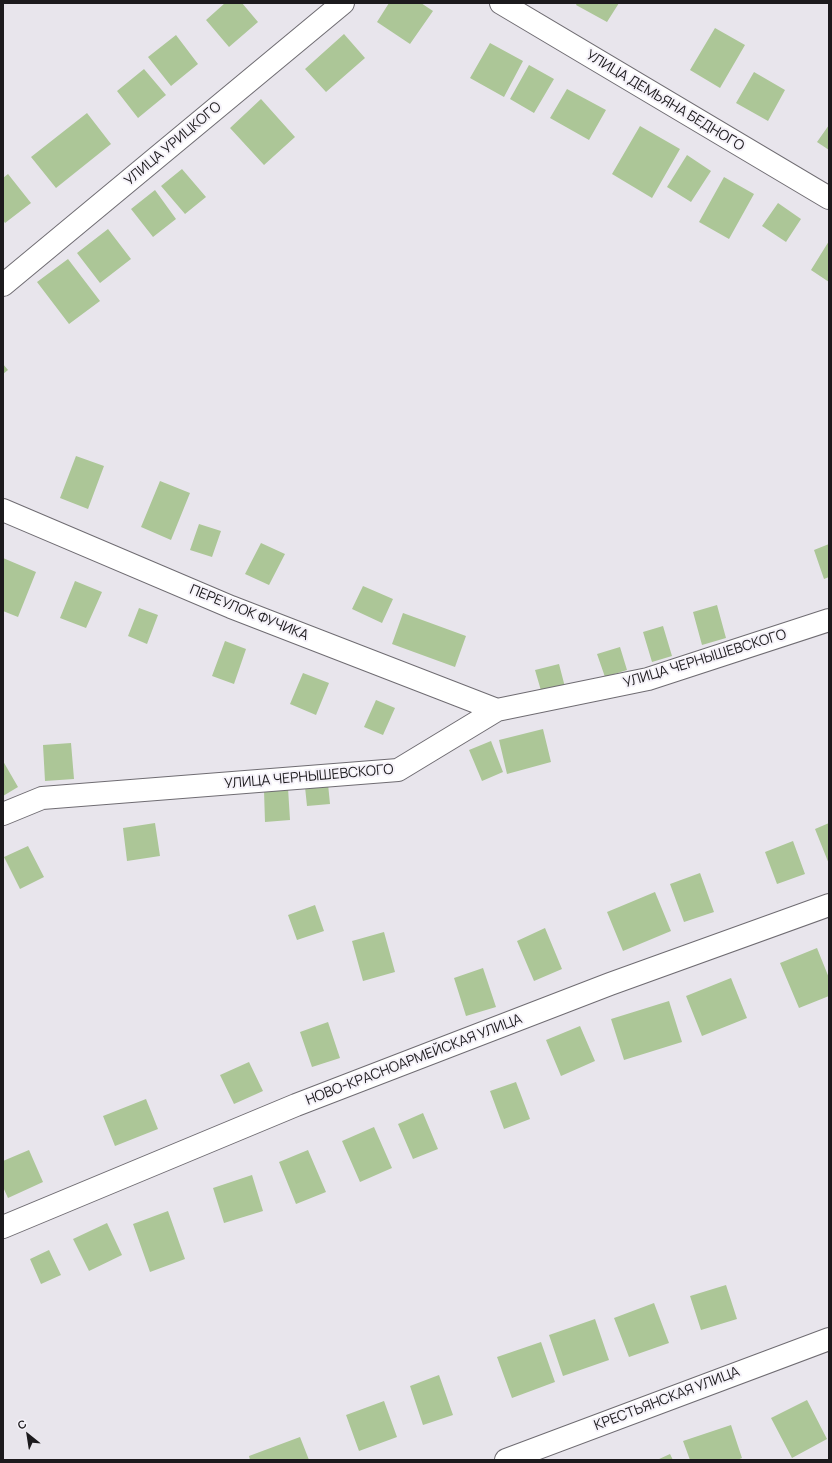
<!DOCTYPE html>
<meta charset="utf-8">
<style>
body{margin:0}
#map{position:relative;width:832px;height:1463px;overflow:hidden;background:#e8e5ec;font-family:Manrope,sans-serif}
canvas{display:block}
.frame{position:absolute;inset:0;border:4px solid #1c1a1d;pointer-events:none}
.north{position:absolute;left:8px;top:1415px;width:40px;height:40px;-webkit-text-stroke:3px #f5f2f9;paint-order:stroke;rotate:330deg;font-size:11px;font-weight:700;line-height:16px;text-align:center;color:#1c1a1d}
.north::after{content:'';display:block;margin:auto;width:14px;height:18px;background:#1c1a1d;clip-path:polygon(50% 0,100% 100%,50% 72%,0 100%)}
</style>
<div id="map">
<canvas width="832" height="1463"></canvas>
<div class="frame"></div>
<div class="north">С</div>
</div>
<script>
const g = document.querySelector('canvas').getContext('2d');
g.lineJoin = 'round';
function fill(path, color) {
  g.fillStyle = color;
  g.fill(path, 'evenodd');
}
function shape(rows) {
  const path = new Path2D();
  for (const r of rows) {
    path.moveTo(r[0], r[1]);
    for (let i = 2; i < r.length; i += 2) path.lineTo(r[i], r[i + 1]);
  }
  return path;
}
function strokePath(path, color, width, dash) {
  g.strokeStyle = color;
  g.lineWidth = width;
  g.lineCap = dash ? 'butt' : 'round';
  g.setLineDash(dash || []);
  g.stroke(path);
}
function write(font, color, halo, rows, align = 'center') {
  g.font = font + ' Manrope,sans-serif';
  g.lineWidth = 4;
  g.setLineDash([]);
  g.textBaseline = 'middle';
  g.strokeStyle = halo;
  g.fillStyle = color;
  for (const [text, x, y, turn = 0] of rows) {
    g.save();
    g.translate(x, y);
    g.rotate((+turn || 0) * Math.PI / 180);
    g.textAlign = isNaN(turn) ? turn : align;
    if (halo) g.strokeText(text, 0, 0);
    g.fillText(text, 0, 0);
    g.restore();
  }
}
const building = shape([
 [225,3,242,3,258,22,229,47,206,20],
 [389,3,421,3,433,11,410,44,377,22],
 [577,3,619,3,607,22,576,5],
 [715,28,745,45,720,88,690,70],
 [344,34,365,58,326,92,305,69],
 [176,35,198,64,171,86,148,57],
 [490,43,523,61,504,97,470,78],
 [529,65,554,79,534,113,510,99],
 [144,69,166,95,138,118,117,91],
 [754,72,785,90,768,121,736,103],
 [567,89,606,110,589,140,550,118],
 [261,99,295,137,264,165,230,128],
 [87,113,111,144,56,188,31,157],
 [829,125,829,150,817,142],
 [640,126,680,149,652,198,612,174],
 [687,155,711,171,691,202,667,187],
 [182,169,206,197,185,214,161,186],
 [8,174,31,203,5,223,3,220,3,178],
 [724,177,754,194,729,239,699,222],
 [155,190,176,219,153,237,131,209],
 [778,203,801,219,786,242,762,226],
 [108,229,131,259,100,283,77,253],
 [829,241,829,282,811,270],
 [68,259,100,301,69,324,37,282],
 [3,364,8,370,3,374],
 [76,456,104,466,88,509,60,498],
 [160,481,190,493,171,540,141,527],
 [199,524,221,531,212,557,190,550],
 [261,543,285,554,269,585,245,574],
 [829,544,829,577,824,579,814,550],
 [3,558,36,572,18,617,3,611],
 [75,581,102,592,86,628,60,618],
 [363,586,393,599,382,623,352,609],
 [717,605,726,638,702,645,693,612],
 [139,608,158,615,147,644,128,636],
 [403,613,466,636,455,667,392,644],
 [663,626,672,656,652,662,643,632],
 [225,641,246,649,234,684,212,676],
 [620,647,627,670,605,677,597,654],
 [559,664,565,687,542,694,535,670],
 [303,673,329,683,316,715,290,704],
 [376,700,395,708,383,735,364,727],
 [543,729,551,762,507,774,499,740],
 [491,741,503,772,482,781,469,750],
 [71,743,74,779,45,781,43,745],
 [3,761,18,787,3,796],
 [328,784,330,804,307,806,305,787],
 [288,788,290,820,265,822,264,790],
 [155,823,160,856,127,861,123,828],
 [829,823,829,864,815,829],
 [793,841,805,874,777,884,765,852],
 [28,846,44,877,20,889,4,857],
 [700,873,714,912,684,922,670,884],
 [655,892,671,931,623,951,607,912],
 [315,905,324,931,297,940,288,915],
 [545,928,562,969,534,981,517,941],
 [384,932,395,972,363,981,352,941],
 [817,948,829,978,829,996,799,1008,780,963],
 [483,968,496,1007,466,1016,454,978],
 [731,978,747,1018,702,1036,686,996],
 [669,1001,682,1042,624,1060,611,1019],
 [328,1022,340,1058,312,1067,300,1032],
 [580,1026,595,1061,561,1076,546,1040],
 [249,1062,263,1091,234,1104,220,1075],
 [516,1082,530,1119,504,1129,490,1091],
 [146,1099,158,1129,115,1146,103,1116],
 [423,1113,438,1149,413,1159,398,1124],
 [374,1127,392,1168,360,1182,342,1141],
 [29,1150,43,1182,8,1198,3,1187,3,1161],
 [308,1150,326,1192,296,1204,279,1162],
 [252,1175,263,1211,224,1223,213,1188],
 [168,1211,185,1259,150,1272,133,1224],
 [107,1223,122,1255,89,1271,73,1239],
 [49,1250,61,1275,41,1284,30,1259],
 [726,1285,737,1319,701,1330,690,1296],
 [654,1303,669,1343,629,1357,614,1318],
 [595,1319,609,1360,563,1376,549,1335],
 [541,1342,555,1382,512,1398,497,1357],
 [439,1375,453,1415,423,1425,410,1386],
 [807,1400,827,1439,792,1458,771,1418],
 [384,1401,397,1437,359,1451,346,1415],
 [731,1425,742,1458,737,1460,690,1460,683,1441],
 [300,1437,309,1460,250,1460,249,1456],
 [670,1454,673,1460,657,1460]
]);
const street = shape([
 [501,3,829,198],
 [3,285,343,3],
 [3,510,231,607,497,710],
 [3,814,42,798,398,770,497,710,648,679,829,620],
 [3,1227,296,1105,610,984,829,905],
 [506,1460,829,1339]
]);
const streetNames = [
 ["УЛИЦА ДЕМЬЯНА БЕДНОГО",665,101,31],
 ["УЛИЦА УРИЦКОГО",173,144,-40],
 ["ПЕРЕУЛОК ФУЧИКА",249,613,22],
 ["УЛИЦА ЧЕРНЫШЕВСКОГО",705,659,-17],
 ["УЛИЦА ЧЕРНЫШЕВСКОГО",309,777,-5],
 ["НОВО-КРАСНОАРМЕЙСКАЯ УЛИЦА",414,1060,-21],
 ["КРЕСТЬЯНСКАЯ УЛИЦА",667,1399,-21]
];
fill(building, '#acc697');
strokePath(street, '#6f6c72', 24);
strokePath(street, '#fff', 22);
write('14px', '#1c1a1d', '#f5f2f9', streetNames);
</script>
